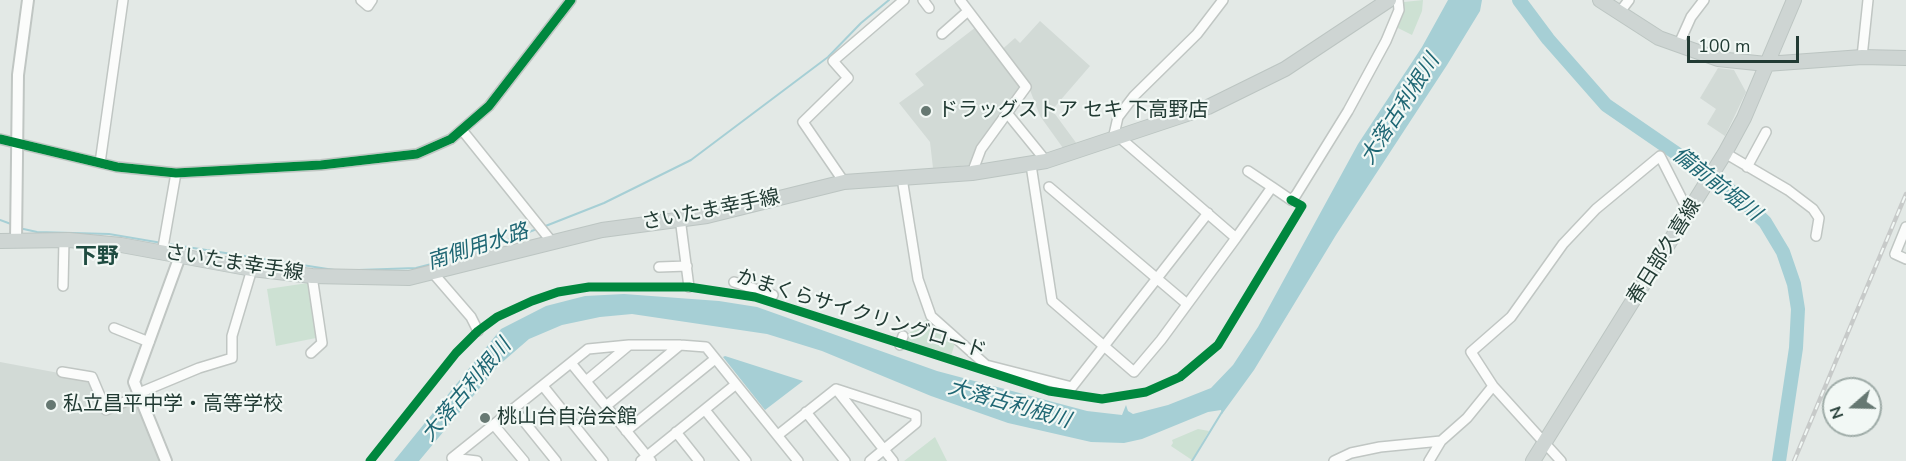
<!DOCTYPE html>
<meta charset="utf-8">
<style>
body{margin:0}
#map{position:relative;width:1906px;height:461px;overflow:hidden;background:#e3e9e6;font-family:"Nunito Sans",sans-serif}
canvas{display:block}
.north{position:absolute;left:1822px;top:377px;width:60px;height:60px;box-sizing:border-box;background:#f2f8f5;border:2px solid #9faca8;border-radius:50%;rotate:250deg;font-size:16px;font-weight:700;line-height:24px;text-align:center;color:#223b34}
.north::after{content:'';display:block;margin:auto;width:21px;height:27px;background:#667872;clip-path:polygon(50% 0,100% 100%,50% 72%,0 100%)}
.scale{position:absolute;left:1687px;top:36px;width:112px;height:27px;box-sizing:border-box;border:3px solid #223b34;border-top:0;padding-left:8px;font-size:18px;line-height:21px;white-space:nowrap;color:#223b34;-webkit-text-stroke:4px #f2f8f5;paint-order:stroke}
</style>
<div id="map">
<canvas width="1906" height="461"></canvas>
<div class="north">N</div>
<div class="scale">100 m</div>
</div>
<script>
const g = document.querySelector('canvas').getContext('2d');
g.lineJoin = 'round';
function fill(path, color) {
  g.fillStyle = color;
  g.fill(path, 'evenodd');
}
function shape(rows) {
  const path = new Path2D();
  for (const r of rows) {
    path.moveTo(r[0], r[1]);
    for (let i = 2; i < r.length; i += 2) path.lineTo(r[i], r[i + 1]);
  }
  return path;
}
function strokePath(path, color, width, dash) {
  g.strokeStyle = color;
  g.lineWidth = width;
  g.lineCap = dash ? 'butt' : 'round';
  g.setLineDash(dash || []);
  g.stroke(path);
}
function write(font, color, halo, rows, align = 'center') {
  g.font = font + ' "Nunito Sans","Noto Sans JP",sans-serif';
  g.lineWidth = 4.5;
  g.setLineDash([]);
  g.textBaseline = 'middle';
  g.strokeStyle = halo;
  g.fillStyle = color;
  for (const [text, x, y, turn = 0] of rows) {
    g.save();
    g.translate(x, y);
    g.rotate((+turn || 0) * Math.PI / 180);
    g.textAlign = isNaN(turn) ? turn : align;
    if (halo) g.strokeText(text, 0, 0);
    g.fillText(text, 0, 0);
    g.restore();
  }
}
const built = shape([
 [1040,21,1090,66,1052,110,1077,144,1063,148,1040,116,1028,85,973,165,933,168,930,142,899,103,924,85,915,74,976,27,998,53,1015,38,1020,43],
 [1718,68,1734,70,1746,92,1725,136,1707,124,1716,109,1700,98],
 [0,362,91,379,105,412,139,397,165,461,0,461]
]);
const green = shape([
 [1423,0,1422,11,1412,35,1396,27,1404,2],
 [308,283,316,338,276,346,267,289],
 [927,319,955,343,951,356,903,342,903,338],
 [1198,429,1209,431,1192,460,1171,446,1173,443,1172,440],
 [935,437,947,461,904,461]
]);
const water = shape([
 [1448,0,1482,0,1480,11,1447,65,1336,235,1254,370,1222,414,1221,410,1208,412,1142,439,1124,443,1091,442,1008,423,931,396,822,351,767,334,632,314,600,317,562,325,529,339,499,365,419,461,394,461,501,329,546,306,585,296,624,294,719,301,757,307,937,371,1087,411,1122,415,1126,405,1128,411,1133,414,1168,405,1211,388,1233,365,1258,327,1358,144,1422,47],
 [725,356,803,381,765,410,723,357]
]);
const stream = shape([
 [0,220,11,224],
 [543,227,604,203,691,160,828,57,861,23,889,0],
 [19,228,37,232,109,234,162,243],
 [168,244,334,270],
 [358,270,416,268,470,254,537,229],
 [1192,461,1222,412]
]);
const river = shape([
 [1519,0,1548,39,1606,105,1737,195,1765,222,1783,252,1794,284,1798,309,1796,348,1779,461]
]);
const minor = shape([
 [361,0,368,6,372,0],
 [923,0,929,8],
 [960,0,1026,87,981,149,972,173],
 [1619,13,1629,0],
 [942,34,968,11],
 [1678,46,1691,17,1704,0],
 [1862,57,1868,0],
 [1007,113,1046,161],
 [462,130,552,242],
 [0,139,117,167,176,173,321,165,417,154,451,139,489,106,571,0],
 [1113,139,1118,117,1134,96,1197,34,1223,0],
 [1725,153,1788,190,1813,209,1819,218,1816,236],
 [100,163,123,0],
 [1031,165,1052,301,1134,372,1161,340,1236,238,1119,137],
 [1747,167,1766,132],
 [1248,171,1272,187],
 [902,178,918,279,931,316,986,365,1072,387,1208,213],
 [844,182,803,122,848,78,833,61,904,0],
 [1049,187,1187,304],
 [680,218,689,287],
 [1906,227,1895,254,1906,259],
 [1236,238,1272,187,1291,200,1296,195,1348,111,1386,41,1399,10,1398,0],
 [162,253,176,173],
 [659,267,687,266],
 [433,273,471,317,478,331],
 [734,282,773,295],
 [63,286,64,240],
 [114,328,149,342],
 [900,345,903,336],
 [311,353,322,343,312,276],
 [571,363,651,461],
 [62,372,92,377,106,410,140,395],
 [586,381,628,346],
 [543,386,603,461],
 [836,389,916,415,916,423,870,461],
 [139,393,199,368,232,358,232,336,252,269],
 [606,406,680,345],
 [514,409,556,461],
 [705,410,746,461],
 [806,412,845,461],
 [494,425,524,461],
 [626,431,715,359],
 [676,432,699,461],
 [778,435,836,389,893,461],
 [452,458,588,349,629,345,680,345,706,347,798,461],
 [452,458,477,461],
 [641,461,735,385],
 [1334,461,1351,453,1380,447,1441,441],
 [1429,461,1441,441,1467,418,1493,386],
 [1561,461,1493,386,1471,352,1511,317,1563,244,1596,209,1660,156,1689,213]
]);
const tertiary = shape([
 [16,241,18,75,28,0],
 [166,461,134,382,180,256]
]);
const primary = shape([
 [1600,0,1659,38,1718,59,1766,64,1862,57,1906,58],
 [0,241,69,240,121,245,252,269,312,276,409,278,602,230,707,216,844,182,972,173,1046,161,1208,107,1285,69,1389,0],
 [1533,461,1725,153,1744,118,1794,0]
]);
const rail = shape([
 [1794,461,1906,194]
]);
const cycleway = shape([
 [0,139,117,167,176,173,321,165,417,154,451,139,489,106,571,0],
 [370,461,456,353,478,331,497,317,532,301,558,292,589,287,689,287,755,297,1049,391,1102,399,1146,392,1180,377,1218,345,1302,206,1291,200]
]);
const markers = [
 [926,111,6,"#667872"],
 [51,405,6,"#667872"],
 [485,418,6,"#667872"]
];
const poiNames = [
 ["ドラッグストア セキ 下高野店",938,111],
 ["私立昌平中学・高等学校",63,405],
 ["桃山台自治会館",497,418]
];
const streetNames = [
 ["さいたま幸手線",711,211,-11],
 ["春日部久喜線",1665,252,-58],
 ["さいたま幸手線",234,264,9],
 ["かまくらサイクリングロード",861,315,17]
];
const waterNames = [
 ["大落古利根川",1401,110,-57],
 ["備前前堀川",1716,185,38],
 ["南側用水路",478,248,-18],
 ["大落古利根川",467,391,-50],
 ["大落古利根川",1009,405,16]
];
const quarterNames = [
 ["下野",97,258]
];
fill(built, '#d2dad6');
fill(green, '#cde1d3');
fill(water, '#a6cfd5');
strokePath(stream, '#a6cfd5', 2);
strokePath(river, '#a6cfd5', 14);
strokePath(minor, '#c0c6c3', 12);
strokePath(tertiary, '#c0c6c3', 14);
strokePath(primary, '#bcc5c2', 16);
strokePath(minor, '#fbfcfb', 9);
strokePath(tertiary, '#fbfcfb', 10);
strokePath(primary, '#ced5d3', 14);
strokePath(rail, '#c7cac9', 4.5);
strokePath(rail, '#f2f8f5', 2, [7]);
strokePath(cycleway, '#00873e', 9);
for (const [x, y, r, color] of markers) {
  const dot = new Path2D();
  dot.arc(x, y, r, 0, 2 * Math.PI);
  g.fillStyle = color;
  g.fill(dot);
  strokePath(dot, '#f2f8f5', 2);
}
write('20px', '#223b34', '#f2f8f5', poiNames, 'left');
write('20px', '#223b34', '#f2f8f5', streetNames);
write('italic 21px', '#1f6774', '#f2f8f5', waterNames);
write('bold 22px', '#1f4c41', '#f2f8f5', quarterNames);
</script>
